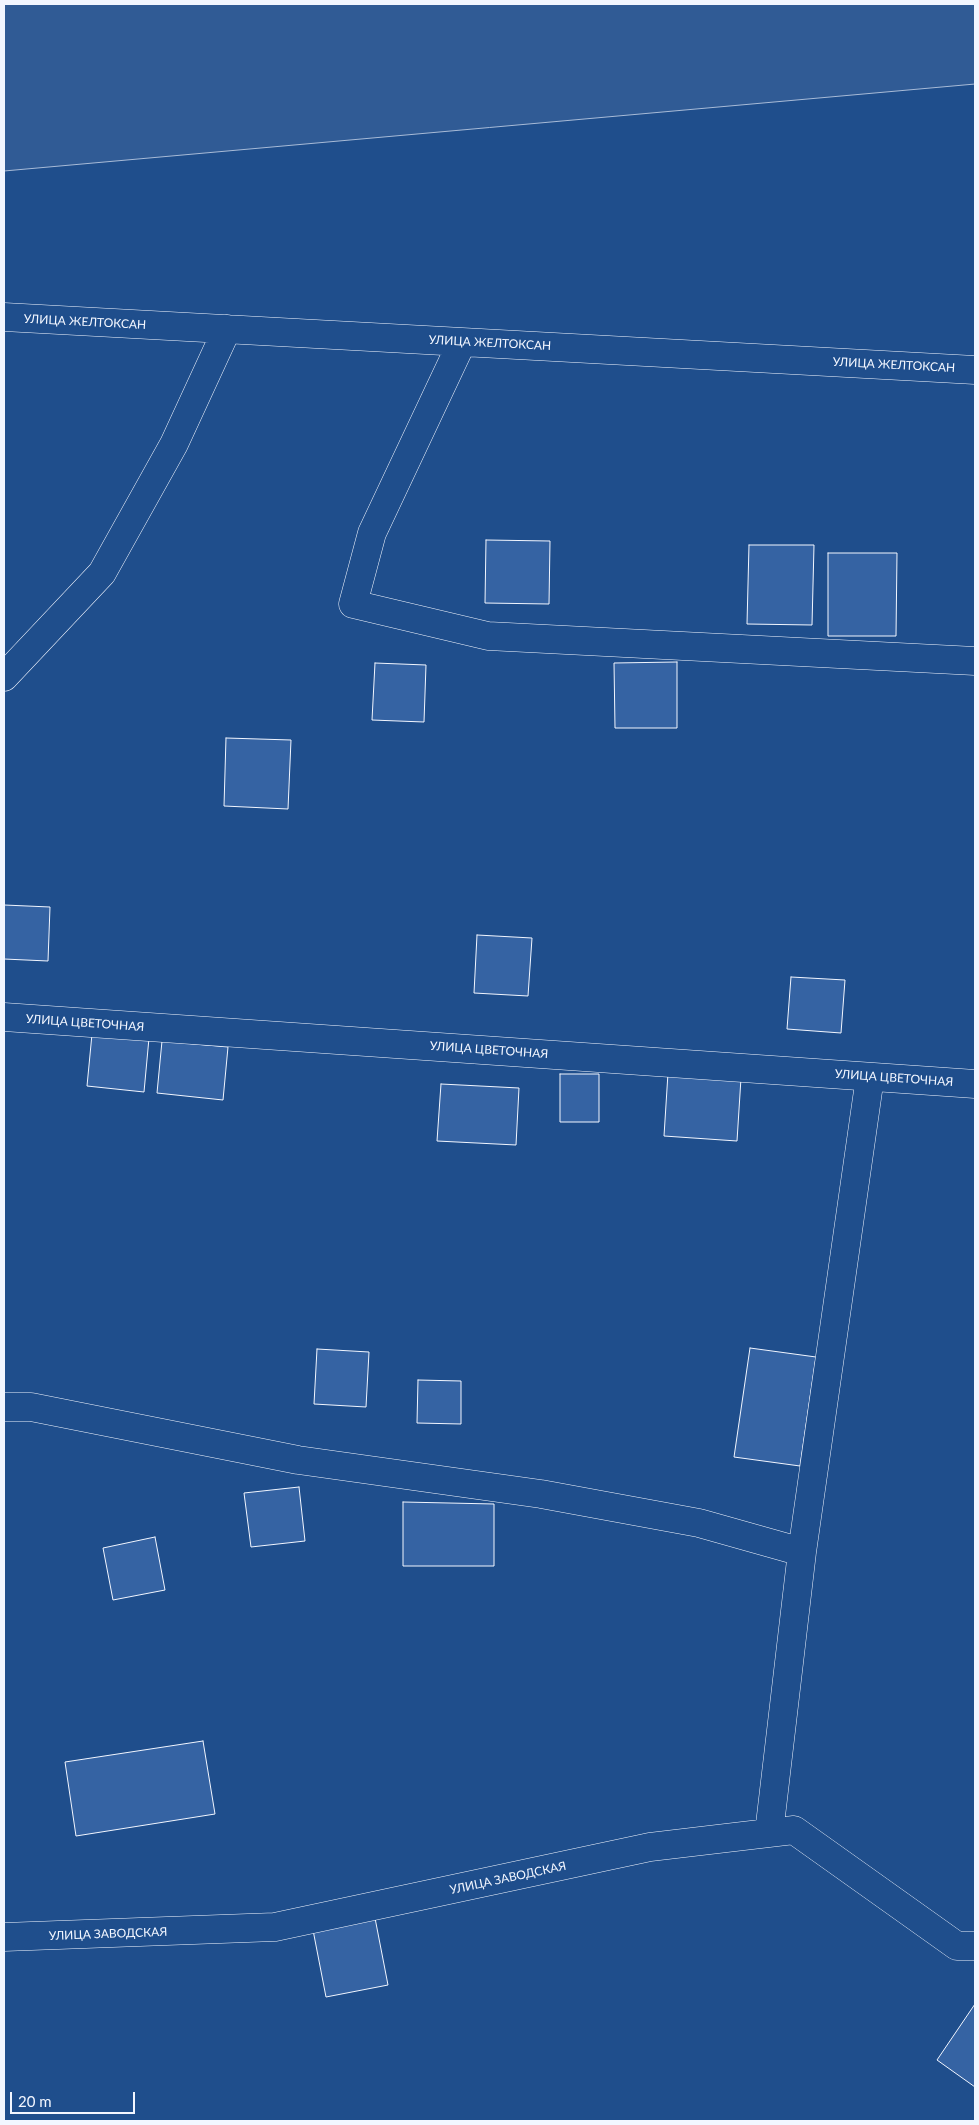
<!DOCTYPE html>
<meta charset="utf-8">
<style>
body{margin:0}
#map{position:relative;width:979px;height:2125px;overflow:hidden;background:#1f4e8c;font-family:Lato,sans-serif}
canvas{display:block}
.frame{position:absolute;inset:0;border:5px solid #f2f6ff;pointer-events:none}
.scale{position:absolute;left:10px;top:2092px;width:125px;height:22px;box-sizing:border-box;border:2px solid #f2f6ff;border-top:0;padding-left:6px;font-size:15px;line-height:18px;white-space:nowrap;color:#f2f6ff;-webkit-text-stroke:4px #1f4e8c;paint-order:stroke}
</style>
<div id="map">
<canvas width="979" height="2125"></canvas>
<div class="frame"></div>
<div class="scale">20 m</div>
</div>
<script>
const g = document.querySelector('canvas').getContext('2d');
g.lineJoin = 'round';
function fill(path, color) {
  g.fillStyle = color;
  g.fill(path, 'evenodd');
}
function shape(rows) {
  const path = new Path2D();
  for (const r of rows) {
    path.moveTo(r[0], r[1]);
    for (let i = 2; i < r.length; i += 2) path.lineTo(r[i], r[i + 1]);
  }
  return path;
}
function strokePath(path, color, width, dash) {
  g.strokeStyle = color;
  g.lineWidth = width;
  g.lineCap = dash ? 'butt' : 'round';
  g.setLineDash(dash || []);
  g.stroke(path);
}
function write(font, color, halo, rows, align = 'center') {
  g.font = font + ' Lato,sans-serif';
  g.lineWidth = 4;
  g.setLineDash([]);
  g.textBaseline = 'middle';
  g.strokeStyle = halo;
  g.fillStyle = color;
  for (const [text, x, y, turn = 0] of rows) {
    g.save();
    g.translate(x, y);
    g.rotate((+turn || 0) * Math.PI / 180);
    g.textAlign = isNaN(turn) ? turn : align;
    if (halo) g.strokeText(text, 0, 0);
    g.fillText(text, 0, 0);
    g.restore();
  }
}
const built = shape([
 [4,4,975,4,975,84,4,171,4,4]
]);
const building = shape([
 [486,540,550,541,549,604,485,603,486,540],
 [749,545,814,545,812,625,747,624,749,545],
 [828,553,897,553,896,636,828,636,828,553],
 [677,662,677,728,615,728,614,663,677,662],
 [375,663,426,665,424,722,372,720,375,663],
 [226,738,291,740,288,809,224,806,226,738],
 [4,905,50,907,48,961,4,959,4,905],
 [477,935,532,938,528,996,474,993,477,935],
 [791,977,845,980,841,1033,787,1029,791,977],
 [92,1034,149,1038,144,1092,87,1086,92,1034],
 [162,1041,228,1047,223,1100,157,1093,162,1041],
 [668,1073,741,1078,737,1141,664,1136,668,1073],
 [560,1074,599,1074,599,1122,560,1122,560,1074],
 [441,1084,519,1088,516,1145,437,1141,441,1084],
 [750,1348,816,1357,800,1466,734,1457,750,1348],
 [317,1349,369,1352,366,1407,314,1404,317,1349],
 [418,1380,461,1381,461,1424,417,1423,418,1380],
 [299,1487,305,1541,251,1547,244,1493,299,1487],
 [403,1502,494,1504,494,1566,403,1566,403,1502],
 [155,1537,165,1590,113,1600,103,1548,155,1537],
 [203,1741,215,1814,76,1836,65,1762,203,1741],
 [375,1918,388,1985,326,1997,313,1930,375,1918],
 [975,2004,975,2087,937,2060,975,2004]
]);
const minor = shape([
 [4,317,975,370],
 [462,342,372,533,353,604,488,636,975,661],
 [4,677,102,573,174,444,227,329],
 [4,1017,975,1084],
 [4,1407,31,1407,298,1460,541,1494,699,1523,802,1552],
 [769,1833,802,1552,870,1077],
 [4,1937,275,1927,650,1847,794,1830,957,1946,975,1946]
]);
const streetNames = [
 ["УЛИЦА ЖЕЛТОКСАН",85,322,3],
 ["УЛИЦА ЖЕЛТОКСАН",490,343,3],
 ["УЛИЦА ЖЕЛТОКСАН",894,365,3],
 ["УЛИЦА ЦВЕТОЧНАЯ",85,1023,4],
 ["УЛИЦА ЦВЕТОЧНАЯ",489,1050,4],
 ["УЛИЦА ЦВЕТОЧНАЯ",894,1078,4],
 ["УЛИЦА ЗАВОДСКАЯ",508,1878,-12],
 ["УЛИЦА ЗАВОДСКАЯ",108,1934,-2]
];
fill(built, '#305b95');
strokePath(built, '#a8bbd7', 1);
fill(building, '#3563a3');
strokePath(building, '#f2f6ff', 1);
strokePath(minor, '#f2f6ff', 29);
strokePath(minor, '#1f4e8c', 28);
write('12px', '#f2f6ff', '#1f4e8c', streetNames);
</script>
